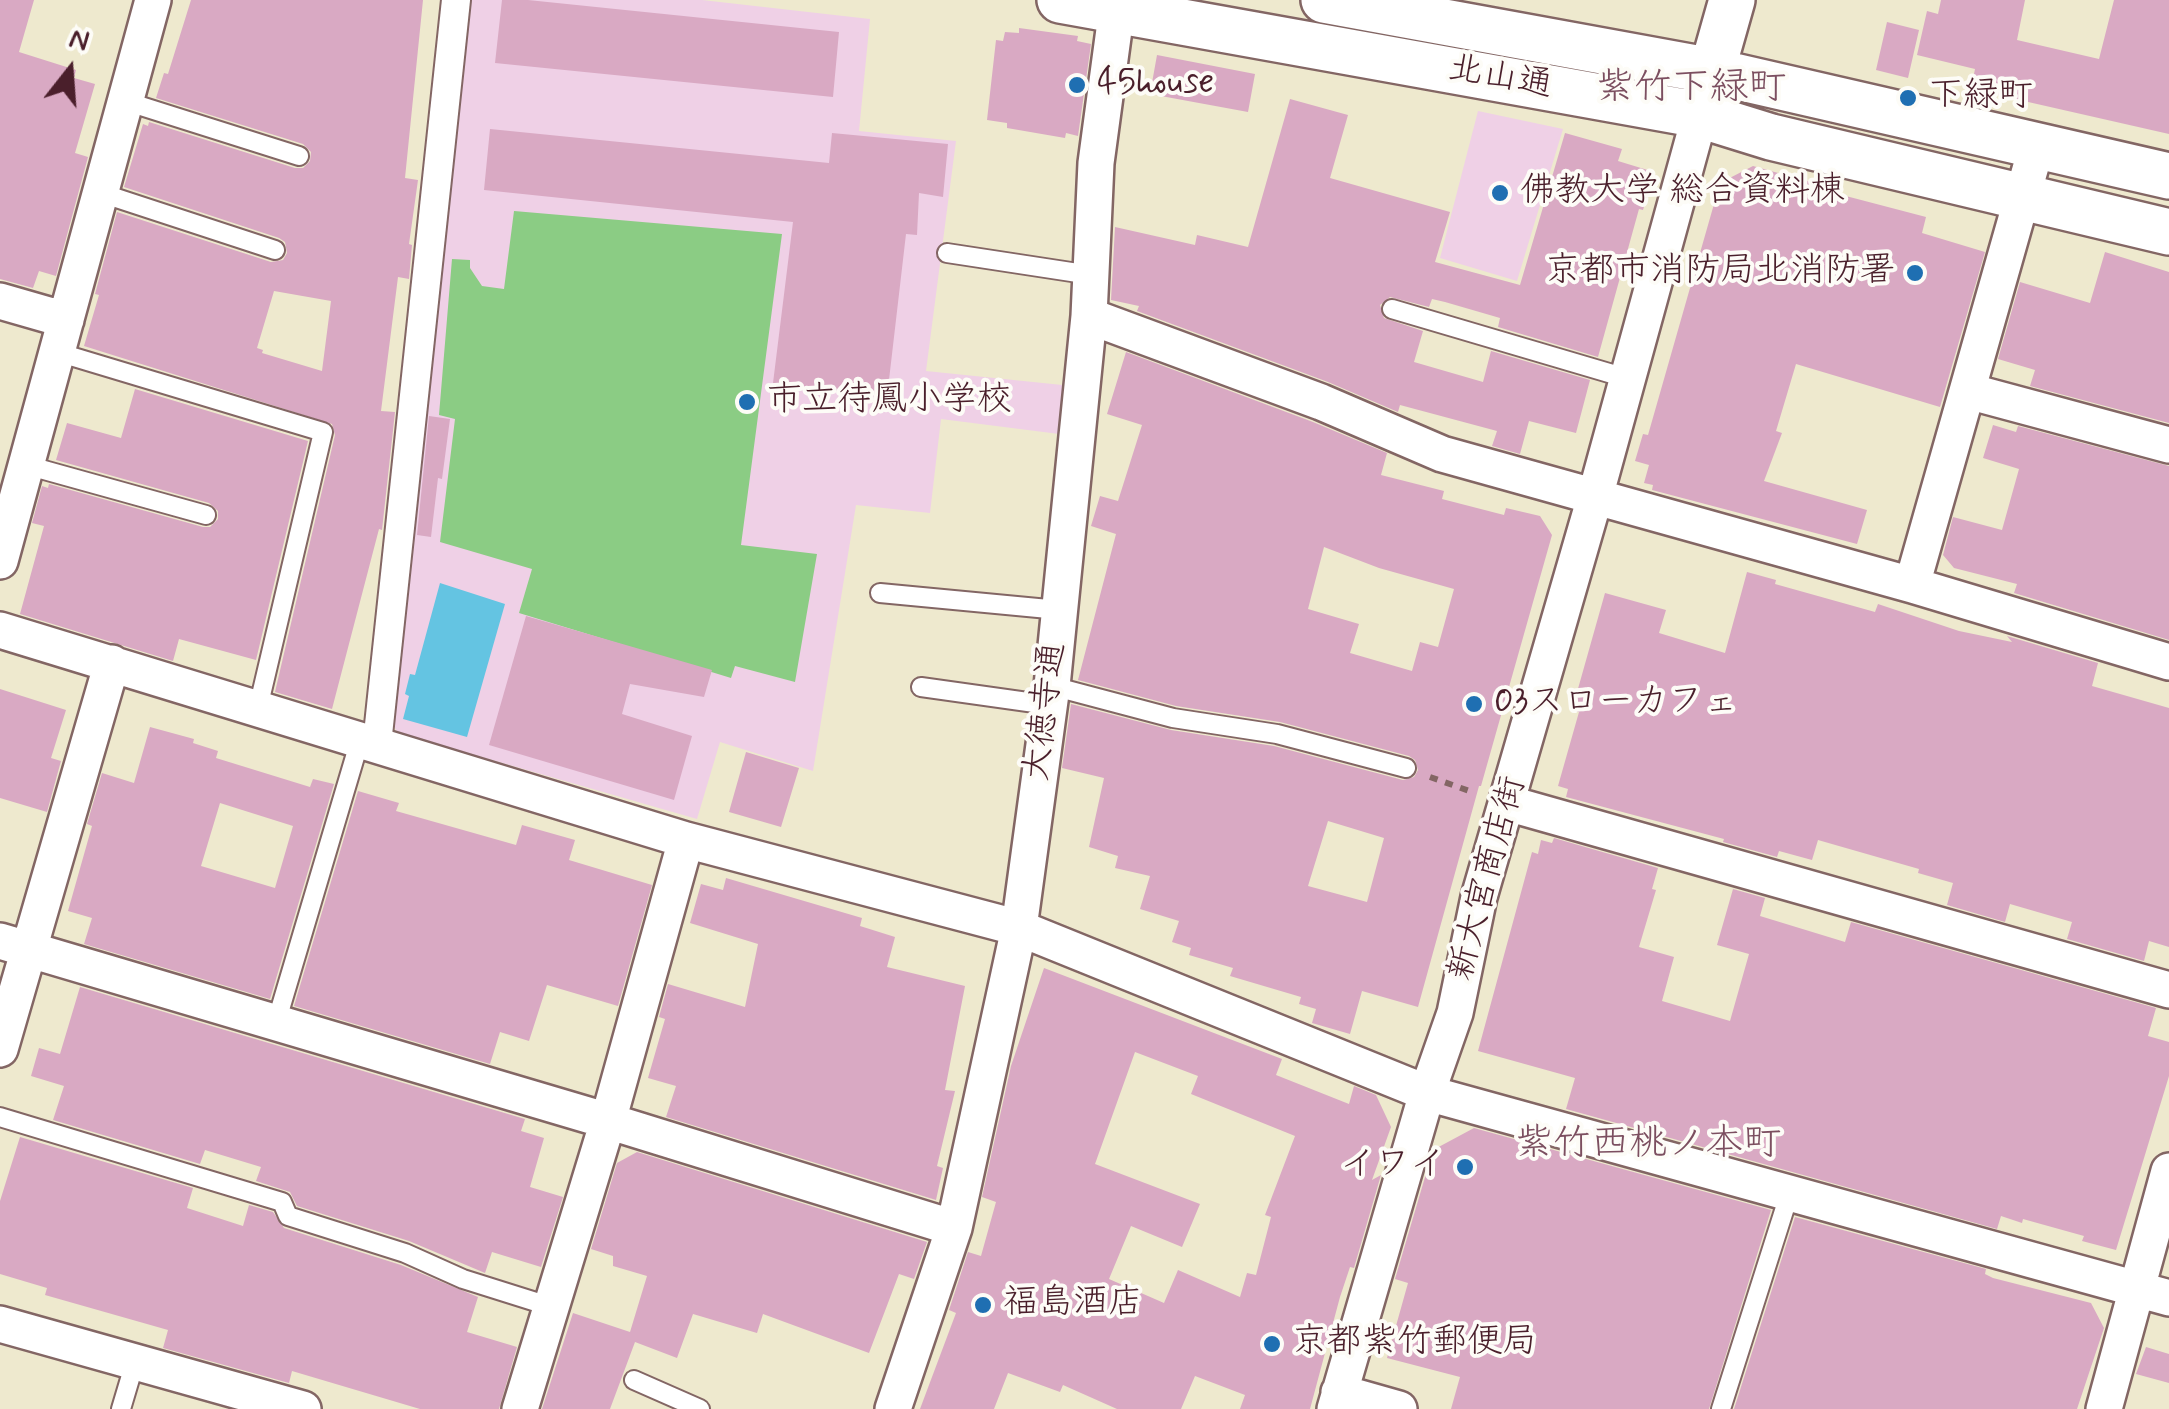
<!DOCTYPE html>
<meta charset="utf-8">
<style>
body{margin:0}
#map{position:relative;width:2169px;height:1409px;overflow:hidden;background:#eee9ce;font-family:Mynerve,sans-serif}
canvas{display:block}
.north{position:absolute;left:20px;top:20px;width:100px;height:100px;-webkit-text-stroke:8px #fdfcf7;paint-order:stroke;rotate:17deg;font-size:28px;font-weight:700;line-height:40px;text-align:center;color:#4a1f2b}
.north::after{content:'';display:block;margin:auto;width:35px;height:45px;background:#4a1f2b;clip-path:polygon(50% 0,100% 100%,50% 72%,0 100%)}
</style>
<div id="map">
<canvas width="2169" height="1409"></canvas>
<div class="north">N</div>
</div>
<script>
const g = document.querySelector('canvas').getContext('2d');
g.lineJoin = 'round';
function fill(path, color) {
  g.fillStyle = color;
  g.fill(path, 'evenodd');
}
function shape(rows) {
  const path = new Path2D();
  for (const r of rows) {
    path.moveTo(r[0], r[1]);
    for (let i = 2; i < r.length; i += 2) path.lineTo(r[i], r[i + 1]);
  }
  return path;
}
function strokePath(path, color, width, dash) {
  g.strokeStyle = color;
  g.lineWidth = width;
  g.lineCap = dash ? 'butt' : 'round';
  g.setLineDash(dash || []);
  g.stroke(path);
}
function write(font, color, halo, rows, align = 'center') {
  g.font = font + ' Mynerve,"Klee One",sans-serif';
  g.lineWidth = 8;
  g.setLineDash([]);
  g.textBaseline = 'middle';
  g.strokeStyle = halo;
  g.fillStyle = color;
  for (const [text, x, y, turn = 0] of rows) {
    g.save();
    g.translate(x, y);
    g.rotate((+turn || 0) * Math.PI / 180);
    g.textAlign = isNaN(turn) ? turn : align;
    if (halo) g.strokeText(text, 0, 0);
    g.fillText(text, 0, 0);
    g.restore();
  }
}
const built = shape([
 [468,0,702,0,870,19,859,131,956,141,926,371,1072,386,1067,435,941,419,930,513,856,505,813,771,720,742,697,819,398,733,388,717],
 [1478,111,1563,129,1517,281,1440,258]
]);
const green = shape([
 [514,211,782,234,741,545,817,554,795,682,735,666,731,678,519,613,532,569,440,542,455,419,439,415,452,259,470,260,470,268,482,286,504,289]
]);
const water = shape([
 [440,583,505,604,467,737,403,719,409,696,405,694,410,674,415,675]
]);
const building = shape([
 [0,0,34,0,19,52,76,70,74,78,95,84,75,153,88,157,56,276,39,271,33,288,0,279],
 [191,0,423,0,405,178,418,180,409,244,412,245,409,279,398,277,381,411,395,412,382,530,379,529,332,709,275,692,335,435,332,424,84,346,99,295,95,294,117,212,271,262,283,260,287,253,285,242,279,238,124,187,143,124,148,126,149,122,295,168,303,168,310,161,311,152,303,144,156,98,164,73,168,74],
 [274,291,331,301,322,371,262,353,263,350,257,348],
 [502,0,528,0,839,32,833,97,495,63],
 [1941,0,2025,0,2017,40,2099,59,2114,0,2169,0,2169,134,1971,89,1975,69,1917,55,1927,11,1938,14],
 [1887,22,1919,30,1908,78,1876,70],
 [1019,28,1078,36,1077,41,1091,44,1078,136,1066,133,1065,138,1007,128,1007,123,987,120,996,40,1003,41,1005,32,1019,33],
 [1157,55,1255,74,1248,112,1150,94],
 [1290,99,1348,115,1330,178,1450,212,1435,262,1520,285,1565,133,1622,149,1618,161,1654,172,1643,210,1639,209,1598,357,1498,327,1500,318,1445,302,1432,299,1429,307,1390,297,1380,305,1384,318,1423,331,1414,362,1483,382,1491,351,1590,380,1576,433,1529,421,1520,454,1492,446,1497,431,1400,405,1398,412,1328,382,1137,311,1139,306,1111,300,1115,227,1195,245,1197,235,1248,247],
 [490,129,829,163,832,133,948,144,943,197,919,193,917,235,906,234,887,397,773,383,793,222,484,190],
 [1753,166,1825,186,1823,190,1926,217,1922,233,1985,252,1940,407,1796,364,1776,431,1782,433,1764,481,1867,510,1857,544,1652,490,1653,485,1644,483,1649,465,1635,461,1643,434,1648,435,1720,183],
 [2105,252,2169,272,2169,423,2030,386,2035,370,1998,359,2020,282,2090,303],
 [1126,352,1313,422,1387,453,1381,475,1444,491,1442,499,1504,515,1506,508,1540,516,1552,535,1481,786,1479,786,1418,1007,1362,991,1350,1034,1312,1023,1316,1009,1299,1004,1301,997,1230,976,1233,968,1189,955,1191,948,1172,942,1179,921,1140,909,1150,876,1115,868,1118,856,1089,847,1104,778,1062,768,1071,704,1171,730,1274,746,1403,780,1414,777,1418,770,1415,760,1409,756,1280,722,1176,706,1078,680,1116,534,1091,526,1100,496,1118,501,1142,425,1107,414],
 [1324,547,1379,568,1454,589,1438,647,1420,642,1412,671,1350,653,1359,624,1308,609],
 [1328,821,1384,838,1367,902,1308,886],
 [135,389,308,441,256,660,179,639,173,661,20,614,44,526,32,523,42,486,48,488,49,484,203,527,210,527,218,519,218,511,209,503,56,460,67,423,121,438],
 [429,416,450,419,442,479,438,478,431,537,417,535],
 [1993,425,2016,432,2018,426,2169,466,2169,640,2014,593,2017,584,1954,568,1943,555,1953,517,2002,530,2019,469,1983,458],
 [1747,572,1776,580,1775,584,1875,612,1878,604,1959,631,2012,642,2007,636,2098,663,2092,686,2169,708,2169,947,2149,941,2144,961,2067,939,2072,922,2010,904,2005,922,1947,905,1953,883,1918,873,1919,869,1818,840,1812,860,1779,851,1777,857,1723,842,1724,839,1566,797,1568,789,1558,786,1579,712,1572,710,1605,593,1666,610,1659,633,1725,653],
 [526,616,712,670,704,697,630,684,622,714,692,736,674,800,489,745],
 [0,689,66,710,51,758,61,761,47,812,0,798],
 [150,727,194,739,193,743,218,751,216,758,310,787,313,779,334,784,270,999,84,944,92,918,68,911,92,826,87,824,102,773,134,783],
 [220,803,293,826,275,888,201,866],
 [746,752,799,768,781,827,729,812],
 [358,791,399,803,396,811,516,845,522,825,575,840,569,860,652,885,618,1006,547,985,529,1041,500,1032,490,1064,294,1006],
 [1554,838,1658,868,1652,889,1656,890,1639,947,1674,957,1662,1001,1730,1021,1749,954,1717,945,1733,889,1765,898,1760,916,1845,942,1851,922,2156,1008,2148,1036,2169,1042,2169,1076,2116,1250,2082,1241,2084,1236,2023,1219,2022,1223,2001,1216,1997,1229,1566,1109,1575,1078,1478,1051,1532,852,1538,854,1541,840,1552,843],
 [726,878,862,918,860,926,895,937,887,967,965,986,945,1090,955,1091,937,1166,943,1168,936,1200,666,1117,676,1086,648,1078,665,1019,659,1017,668,984,745,1007,758,944,690,923,701,884,723,890],
 [1044,968,1282,1059,1276,1075,1349,1104,1354,1086,1376,1095,1391,1127,1372,1180,1381,1175,1354,1268,1350,1267,1340,1297,1310,1409,1240,1409,1245,1395,1195,1376,1181,1409,1117,1409,1063,1385,1060,1392,1008,1373,994,1409,920,1409,956,1313,949,1310,968,1252,981,1256,996,1202,982,1197,1011,1066],
 [1135,1052,1198,1076,1191,1094,1295,1136,1265,1215,1271,1217,1256,1275,1247,1273,1240,1297,1178,1270,1164,1303,1109,1279,1131,1226,1182,1247,1200,1204,1095,1164],
 [80,987,525,1119,521,1131,544,1138,530,1187,563,1197,541,1267,492,1252,485,1273,409,1241,297,1206,290,1192,256,1181,261,1167,205,1150,200,1164,53,1120,64,1086,31,1076,39,1048,60,1054],
 [1474,1128,1771,1210,1709,1409,1451,1409,1460,1377,1387,1358,1408,1283,1395,1279,1433,1150],
 [20,1137,193,1188,187,1208,243,1226,249,1205,273,1212,284,1228,401,1265,478,1297,467,1332,517,1347,499,1409,420,1409,292,1371,289,1383,163,1348,168,1330,45,1295,47,1288,0,1274,0,1201],
 [637,1152,927,1242,914,1279,899,1274,869,1353,763,1314,757,1333,693,1314,677,1358,635,1342,610,1409,542,1409,573,1313,630,1332,647,1276,613,1266,613,1256,591,1249,617,1163],
 [1795,1217,1986,1269,1985,1274,1993,1278,2091,1303,2104,1328,2077,1409,1734,1409],
 [2146,1347,2169,1354,2169,1383,2136,1374]
]);
const path = shape([
 [1430,777,1475,793]
]);
const service = shape([
 [125,101,299,156],
 [101,193,275,250],
 [947,253,1091,275],
 [1392,309,1626,378],
 [57,352,323,432,258,708],
 [26,465,206,515],
 [880,593,1059,610],
 [1052,686,1173,718,1277,734,1406,768],
 [921,687,1049,705],
 [276,1023,360,740],
 [0,1117,282,1202,288,1216,405,1253,463,1279,552,1307],
 [634,1380,700,1409],
 [121,1409,135,1362],
 [1721,1409,1789,1195]
]);
const pedestrian = shape([
 [377,744,456,0]
]);
const minor = shape([
 [0,301,66,320],
 [1089,316,1321,402,1442,454,1912,585,2169,662],
 [1968,391,2169,445],
 [0,561,153,0],
 [1912,585,2037,145],
 [0,630,686,840,1019,928,1427,1093,2169,1298],
 [1507,803,2169,990],
 [0,941,608,1121,954,1228],
 [0,1049,112,663],
 [0,1324,303,1409],
 [1339,1392,1399,1409],
 [520,1409,608,1121,686,840],
 [893,1409,954,1228,1019,928,1052,686,1089,316,1096,163,1118,0],
 [1335,1409,1427,1093,1455,1013,1479,897,1595,497,1700,115],
 [2104,1409,2169,1171]
]);
const tertiary = shape([
 [1060,0,1700,115,1771,137,2169,232],
 [1324,0,1712,71,2169,176],
 [1704,99,1732,0]
]);
const markers = [
 [1077,85,10,"#1f6fb2"],
 [1908,98,10,"#1f6fb2"],
 [1500,193,10,"#1f6fb2"],
 [1915,273,10,"#1f6fb2"],
 [747,402,10,"#1f6fb2"],
 [1474,704,10,"#1f6fb2"],
 [1465,1167,10,"#1f6fb2"],
 [983,1305,10,"#1f6fb2"],
 [1272,1344,10,"#1f6fb2"]
];
const streetNames = [
 ["北山通",1500,79,10],
 ["大徳寺通",1047,712,-83],
 ["新大宮商店街",1489,879,-75]
];
const poiNames = [
 ["45house",1097,85],
 ["下緑町",1928,98],
 ["佛教大学 総合資料棟",1520,193],
 ["京都市消防局北消防署",1895,273,"right"],
 ["市立待鳳小学校",767,402],
 ["03スローカフェ",1494,704],
 ["イワイ",1445,1167,"right"],
 ["福島酒店",1003,1305],
 ["京都紫竹郵便局",1292,1344]
];
const neighbourhoodNames = [
 ["紫竹下緑町",1691,90],
 ["紫竹西桃ノ本町",1648,1146]
];
fill(built, '#efd0e6');
fill(green, '#8bcc84');
fill(water, '#64c4e2');
fill(building, '#d9a9c3');
strokePath(service, '#836664', 22);
strokePath(pedestrian, '#836664', 32);
strokePath(minor, '#836664', 40);
strokePath(tertiary, '#836664', 50);
strokePath(path, '#836664', 6, [8, 8]);
strokePath(service, '#fff', 18);
strokePath(pedestrian, '#fff', 28);
strokePath(minor, '#fff', 35);
strokePath(tertiary, '#fff', 45);
for (const [x, y, r, color] of markers) {
  const dot = new Path2D();
  dot.arc(x, y, r, 0, 2 * Math.PI);
  g.fillStyle = color;
  g.fill(dot);
  strokePath(dot, '#fdfcf7', 4);
}
write('35px', '#4a1f2b', '#fdfcf7', streetNames);
write('35px', '#4a1f2b', '#fdfcf7', poiNames, 'left');
write('38px', '#7c4f60', '#fdfcf7', neighbourhoodNames);
</script>
